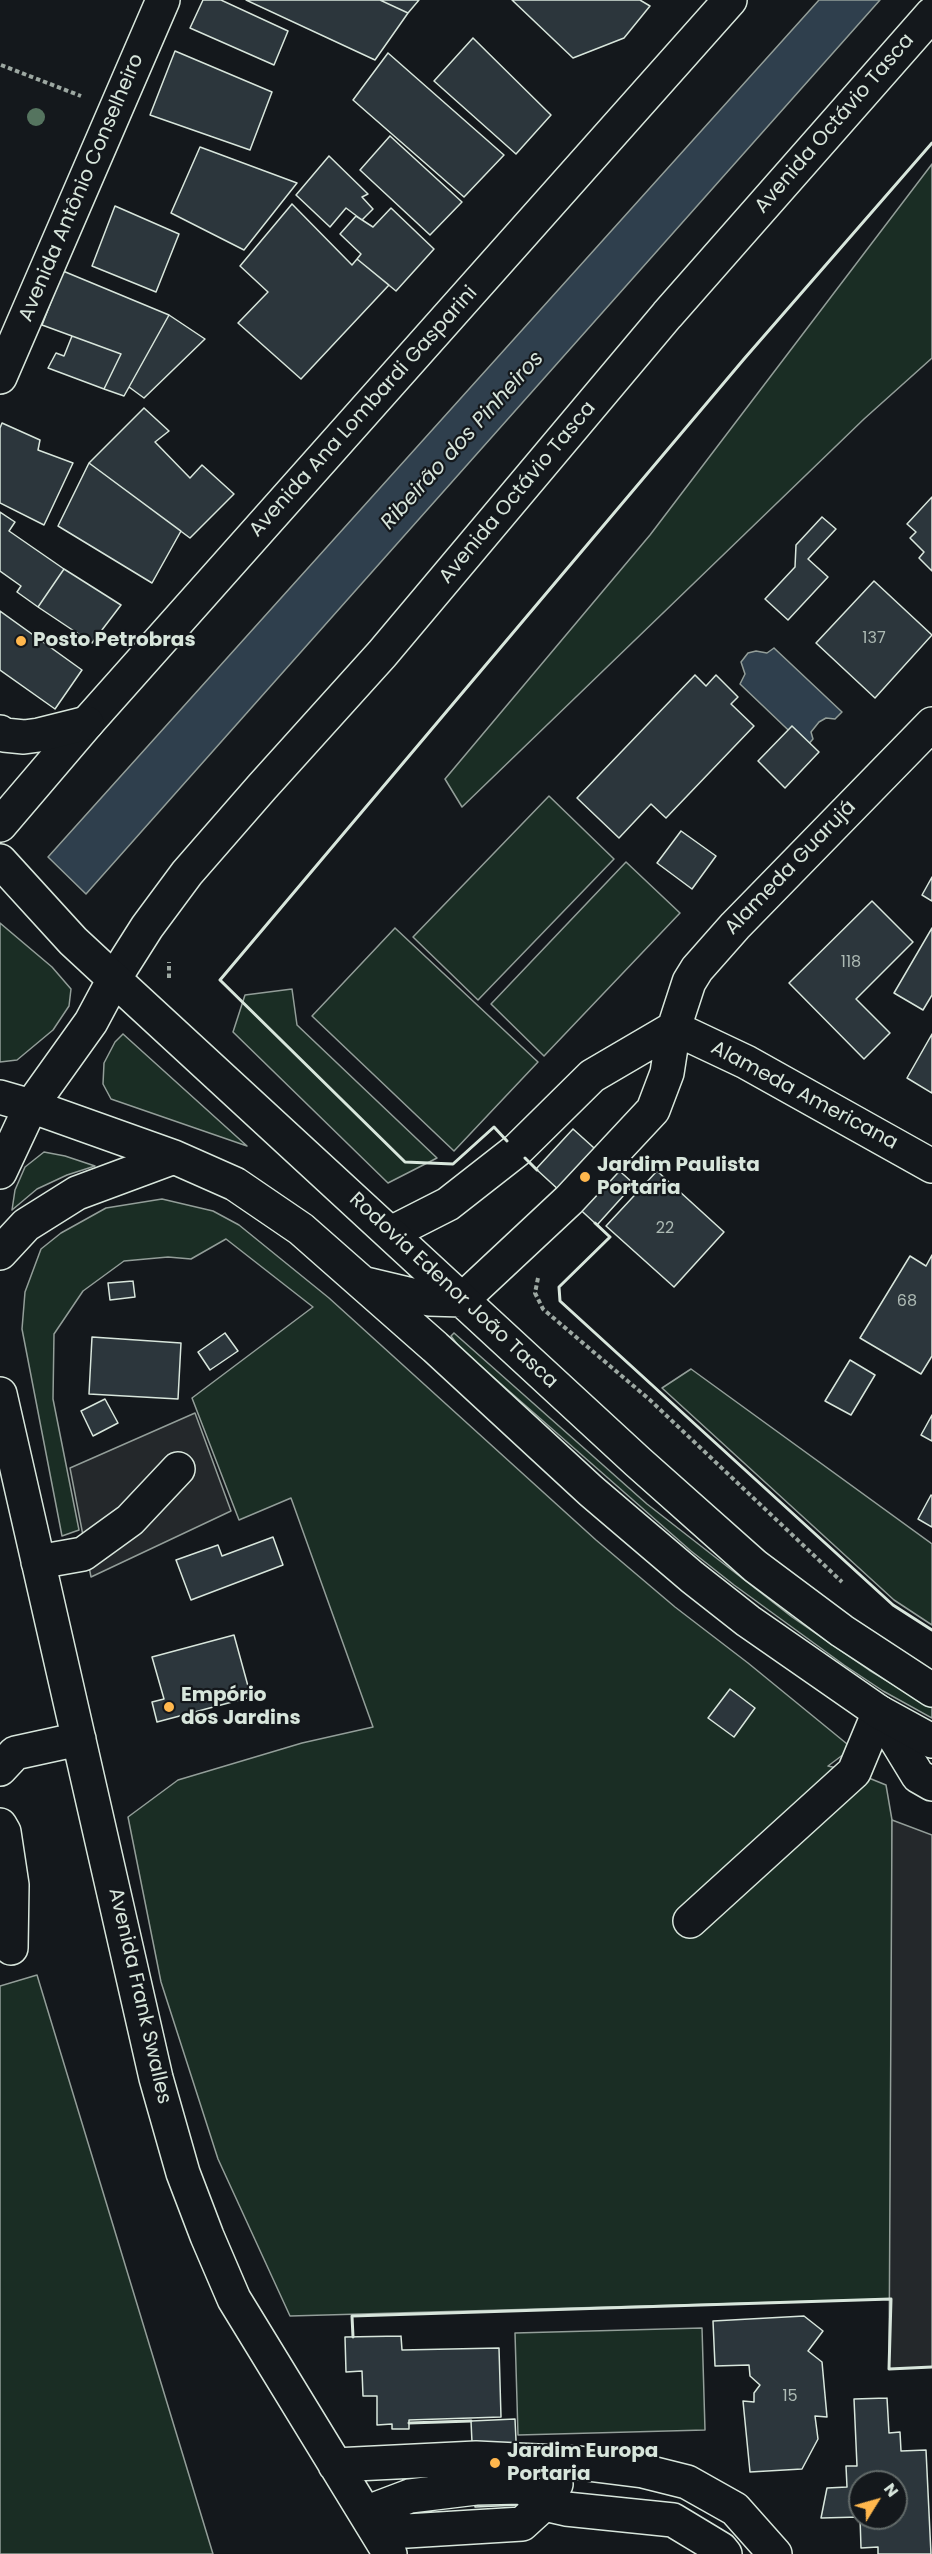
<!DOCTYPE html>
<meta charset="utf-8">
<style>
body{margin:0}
#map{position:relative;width:932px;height:2554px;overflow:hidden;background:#14181c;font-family:Poppins,sans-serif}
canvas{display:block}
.north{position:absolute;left:848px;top:2470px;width:60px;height:60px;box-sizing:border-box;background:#14181c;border:2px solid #626a69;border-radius:50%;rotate:53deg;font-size:16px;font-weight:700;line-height:24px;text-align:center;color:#d8e6dc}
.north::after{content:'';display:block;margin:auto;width:21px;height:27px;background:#ffb74d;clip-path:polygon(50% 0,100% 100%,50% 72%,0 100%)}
</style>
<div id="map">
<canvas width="932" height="2554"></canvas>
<div class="north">N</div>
</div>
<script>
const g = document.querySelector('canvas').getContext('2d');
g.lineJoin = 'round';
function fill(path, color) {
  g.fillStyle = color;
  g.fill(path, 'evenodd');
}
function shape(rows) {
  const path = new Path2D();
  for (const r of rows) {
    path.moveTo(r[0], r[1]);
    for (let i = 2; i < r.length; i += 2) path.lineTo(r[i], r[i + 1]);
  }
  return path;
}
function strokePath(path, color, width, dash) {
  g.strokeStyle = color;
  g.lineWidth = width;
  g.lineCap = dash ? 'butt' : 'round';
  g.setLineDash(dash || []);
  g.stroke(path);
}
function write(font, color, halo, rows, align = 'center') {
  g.font = font + ' Poppins,sans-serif';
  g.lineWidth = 4.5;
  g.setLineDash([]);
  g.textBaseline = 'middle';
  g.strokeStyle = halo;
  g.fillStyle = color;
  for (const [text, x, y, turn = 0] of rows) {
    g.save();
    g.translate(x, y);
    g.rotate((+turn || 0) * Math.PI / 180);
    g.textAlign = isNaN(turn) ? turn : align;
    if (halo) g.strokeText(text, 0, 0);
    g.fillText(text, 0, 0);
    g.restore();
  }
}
const green = shape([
 [932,164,932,358,864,419,462,807,445,779,650,535,932,164],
 [549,796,614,859,478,1000,413,937,549,796],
 [626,862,680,913,544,1056,491,1004,626,862],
 [0,923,52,967,71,989,69,1006,53,1030,17,1060,0,1062,0,923],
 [395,928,538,1062,454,1151,312,1016,395,928],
 [292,989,297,1025,437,1158,388,1183,233,1032,245,995,292,989],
 [123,1034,247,1146,111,1099,103,1084,104,1063,115,1042,123,1034],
 [44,1152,65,1156,95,1166,67,1175,37,1189,12,1210,15,1190,25,1167,44,1152],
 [162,1199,213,1211,239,1225,329,1298,596,1540,675,1607,748,1663,852,1748,828,1766,854,1772,886,1785,892,1820,891,2299,290,2316,218,2159,161,1982,128,1817,178,1780,302,1743,373,1727,291,1498,239,1520,192,1398,313,1307,226,1239,191,1259,168,1257,124,1261,83,1291,54,1334,53,1399,79,1530,62,1536,22,1329,25,1292,41,1249,61,1233,106,1208,162,1199],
 [454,1333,647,1504,792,1617,869,1670,932,1708,932,1718,883,1691,844,1665,734,1585,691,1551,460,1348,451,1336,454,1333],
 [691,1369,932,1544,932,1625,894,1600,662,1388,691,1369],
 [37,1975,213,2554,0,2554,0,1986,37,1975],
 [702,2328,705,2430,518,2435,515,2333,702,2328]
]);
const parking = shape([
 [195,1413,231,1511,91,1577,70,1468,195,1413],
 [892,1820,932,1835,932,2367,889,2369,892,1820]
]);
const water = shape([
 [819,0,880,0,86,894,48,857,819,0],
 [774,648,842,712,835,719,826,718,819,722,811,732,813,739,806,747,740,684,745,674,741,662,748,653,756,651,767,653,774,648]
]);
const building = shape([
 [203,0,221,0,288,31,274,65,190,28,203,0],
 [246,0,380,0,408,13,375,60,246,0],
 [380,0,419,0,408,13,380,0],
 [512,0,640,0,650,6,624,38,573,58,512,0],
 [473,38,551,115,516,154,434,81,473,38],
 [175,51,272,92,250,150,150,115,175,51],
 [388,53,504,155,464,197,353,100,388,53],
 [390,136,462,202,430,235,360,170,390,136],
 [200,147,297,183,244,250,171,213,200,147],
 [329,156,368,194,362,197,373,209,362,220,346,208,330,227,296,195,329,156],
 [292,204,352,265,357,259,389,285,301,379,238,323,268,292,240,266,292,204],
 [115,206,179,234,156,292,92,266,115,206],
 [391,208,434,249,396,291,357,259,361,254,340,234,356,216,373,227,391,208],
 [63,271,169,315,124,396,104,389,121,354,42,325,63,271],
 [169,315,205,339,144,398,129,387,169,315],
 [72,336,121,354,104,389,48,368,56,353,64,356,72,336],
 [144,408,169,431,155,442,190,478,202,465,234,494,190,538,89,463,144,408],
 [2,423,40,440,38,450,73,463,44,525,0,503,0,428,2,423],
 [89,463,181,531,152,583,58,526,89,463],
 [932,497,932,571,919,558,924,552,910,538,916,532,907,524,932,497],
 [0,512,15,522,9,531,64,569,38,607,17,592,21,586,0,571,0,512],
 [822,517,836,529,808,559,828,577,788,620,765,599,795,567,796,545,822,517],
 [64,569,121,605,92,643,38,607,64,569],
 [874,581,932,635,875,698,816,643,874,581],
 [0,611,82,670,55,709,0,670,0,611],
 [695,675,706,686,716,675,738,697,731,704,754,726,666,818,651,804,619,838,577,798,695,675],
 [792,726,819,752,785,788,758,761,792,726],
 [681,831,716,856,692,889,657,863,681,831],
 [932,877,932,901,922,895,932,877],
 [872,901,913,942,856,999,890,1033,864,1059,789,983,872,901],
 [932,928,932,995,923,1010,894,993,932,928],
 [932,1034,932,1093,907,1078,932,1034],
 [573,1129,634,1184,597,1225,536,1169,573,1129],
 [657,1171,724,1232,674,1287,606,1226,657,1171],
 [932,1255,932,1356,921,1374,860,1338,910,1256,926,1266,932,1255],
 [133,1281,135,1297,110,1300,108,1283,133,1281],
 [225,1333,238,1351,210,1370,198,1352,225,1333],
 [92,1337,181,1343,178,1399,89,1394,92,1337],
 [850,1360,875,1375,851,1415,825,1401,850,1360],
 [105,1399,118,1423,93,1436,81,1411,105,1399],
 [932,1415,932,1441,921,1435,932,1415],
 [931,1495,932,1496,932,1527,918,1519,931,1495],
 [273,1537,283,1565,191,1600,176,1560,218,1545,222,1556,273,1537],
 [234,1635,251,1697,157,1722,152,1702,164,1699,152,1657,234,1635],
 [730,1689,755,1708,734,1737,708,1718,730,1689],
 [804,2316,823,2331,808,2351,822,2362,827,2417,815,2416,818,2439,802,2469,750,2472,743,2401,754,2402,754,2393,760,2385,750,2376,749,2365,715,2366,713,2321,804,2316],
 [401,2336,402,2350,499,2348,501,2417,409,2420,409,2429,392,2429,392,2424,377,2425,377,2396,363,2396,362,2371,346,2372,345,2337,401,2336],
 [887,2398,889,2433,900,2432,901,2451,926,2450,931,2554,878,2554,878,2547,861,2548,860,2517,821,2518,827,2488,847,2487,846,2466,857,2466,854,2399,887,2398],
 [860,2482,896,2482,896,2518,860,2518,860,2482],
 [515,2419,519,2505,475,2507,471,2421,515,2419]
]);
const path = shape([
 [1,65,81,96],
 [169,978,169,962],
 [538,1278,535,1293,543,1309,650,1400,842,1582]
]);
const minor = shape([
 [0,377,163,0],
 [0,825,87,723,730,0],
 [114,979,147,927,187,873,262,787,382,654,667,315,932,14],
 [674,1028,746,1062,932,1166],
 [391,1233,448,1204,517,1150,592,1076,674,1028],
 [462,1300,569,1200,653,1110,667,1073,674,1028,689,982,697,969,735,926,932,724],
 [0,1394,156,2078,183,2173,207,2236,234,2299,390,2554],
 [38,1562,83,1554,130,1520,178,1469],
 [879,1712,918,1776,932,1784],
 [0,1769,15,1753,79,1739],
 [0,1825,4,1832,12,1885,11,1948],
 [690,1921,854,1772,879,1712],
 [335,2465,476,2458,579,2463,643,2471,687,2482,735,2509,775,2554],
 [365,2513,410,2496,476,2488,523,2487,544,2504,566,2509,673,2520,721,2549,725,2554],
 [365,2513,407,2531,522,2524,544,2504,556,2484]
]);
const major = shape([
 [0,732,4,735,24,737,39,735,87,723],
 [0,861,73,941,114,979,638,1462,755,1566,842,1631,932,1690],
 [0,1097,31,1106,174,1157,235,1184,301,1229,435,1347,591,1491,692,1577,748,1621,879,1712,932,1741],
 [0,1172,31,1106,91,1022,114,979],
 [0,1253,26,1225,77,1193,174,1157],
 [366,1284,429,1299,462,1300]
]);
const wall = shape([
 [507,1141,494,1127,453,1164,405,1162,220,980,744,359,932,143],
 [525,1158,537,1170],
 [595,1223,610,1237,559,1287,560,1301,893,1605,932,1630],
 [353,2337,352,2316,891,2299,889,2369,932,2367],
 [409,2423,471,2421]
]);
const trees = [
 [36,117]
];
const markers = [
 [21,641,6,"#ffb74d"],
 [585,1177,6,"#ffb74d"],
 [169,1707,6,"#ffb74d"],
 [495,2463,6,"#ffb74d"]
];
const numberNames = [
 ["137",874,639],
 ["118",851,963],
 ["22",665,1229],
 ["68",907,1302],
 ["15",790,2397]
];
const streetNames = [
 ["Avenida Octávio Tasca",835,124,-49],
 ["Avenida Antônio Conselheiro",82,188,-67],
 ["Avenida Ana Lombardi Gasparini",364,412,-48],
 ["Avenida Octávio Tasca",518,493,-50],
 ["Alameda Guarujá",791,868,-46],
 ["Alameda Americana",804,1096,28],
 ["Rodovia Edenor João Tasca",453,1291,43],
 ["Avenida Frank Swalles",139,1996,77]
];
const poiNames = [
 ["Posto Petrobras",33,641],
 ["Jardim Paulista",597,1166],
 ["Portaria",597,1189],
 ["Empório",181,1696],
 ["dos Jardins",181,1719],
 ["Jardim Europa",507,2452],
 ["Portaria",507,2475]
];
const waterNames = [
 ["Ribeirão dos Pinheiros",463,441,-48]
];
fill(green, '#1a2d24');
strokePath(green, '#939e99', 1.5);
fill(parking, '#24282b');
strokePath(parking, '#939e99', 1.5);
fill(water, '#2f3f4d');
strokePath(water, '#939e99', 1.5);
fill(building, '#2c363c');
strokePath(building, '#d8e6dc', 1.5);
strokePath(minor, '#d8e6dc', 36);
strokePath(major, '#d8e6dc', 36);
strokePath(path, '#9da8a2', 4, [4.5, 3]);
strokePath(minor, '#14181c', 33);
strokePath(major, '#14181c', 33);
strokePath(wall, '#d8e6dc', 3);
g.fillStyle = '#55745f';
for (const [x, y] of trees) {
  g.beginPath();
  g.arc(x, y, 9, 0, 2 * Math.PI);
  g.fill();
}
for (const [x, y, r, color] of markers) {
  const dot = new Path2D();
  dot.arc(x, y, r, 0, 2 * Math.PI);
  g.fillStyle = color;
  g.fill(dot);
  strokePath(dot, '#14181c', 2);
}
write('16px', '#adbab4', null, numberNames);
write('20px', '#d8e6dc', '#14181c', streetNames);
write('bold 20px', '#d8e6dc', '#14181c', poiNames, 'left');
write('italic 21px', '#d8e6dc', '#14181c', waterNames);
</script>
